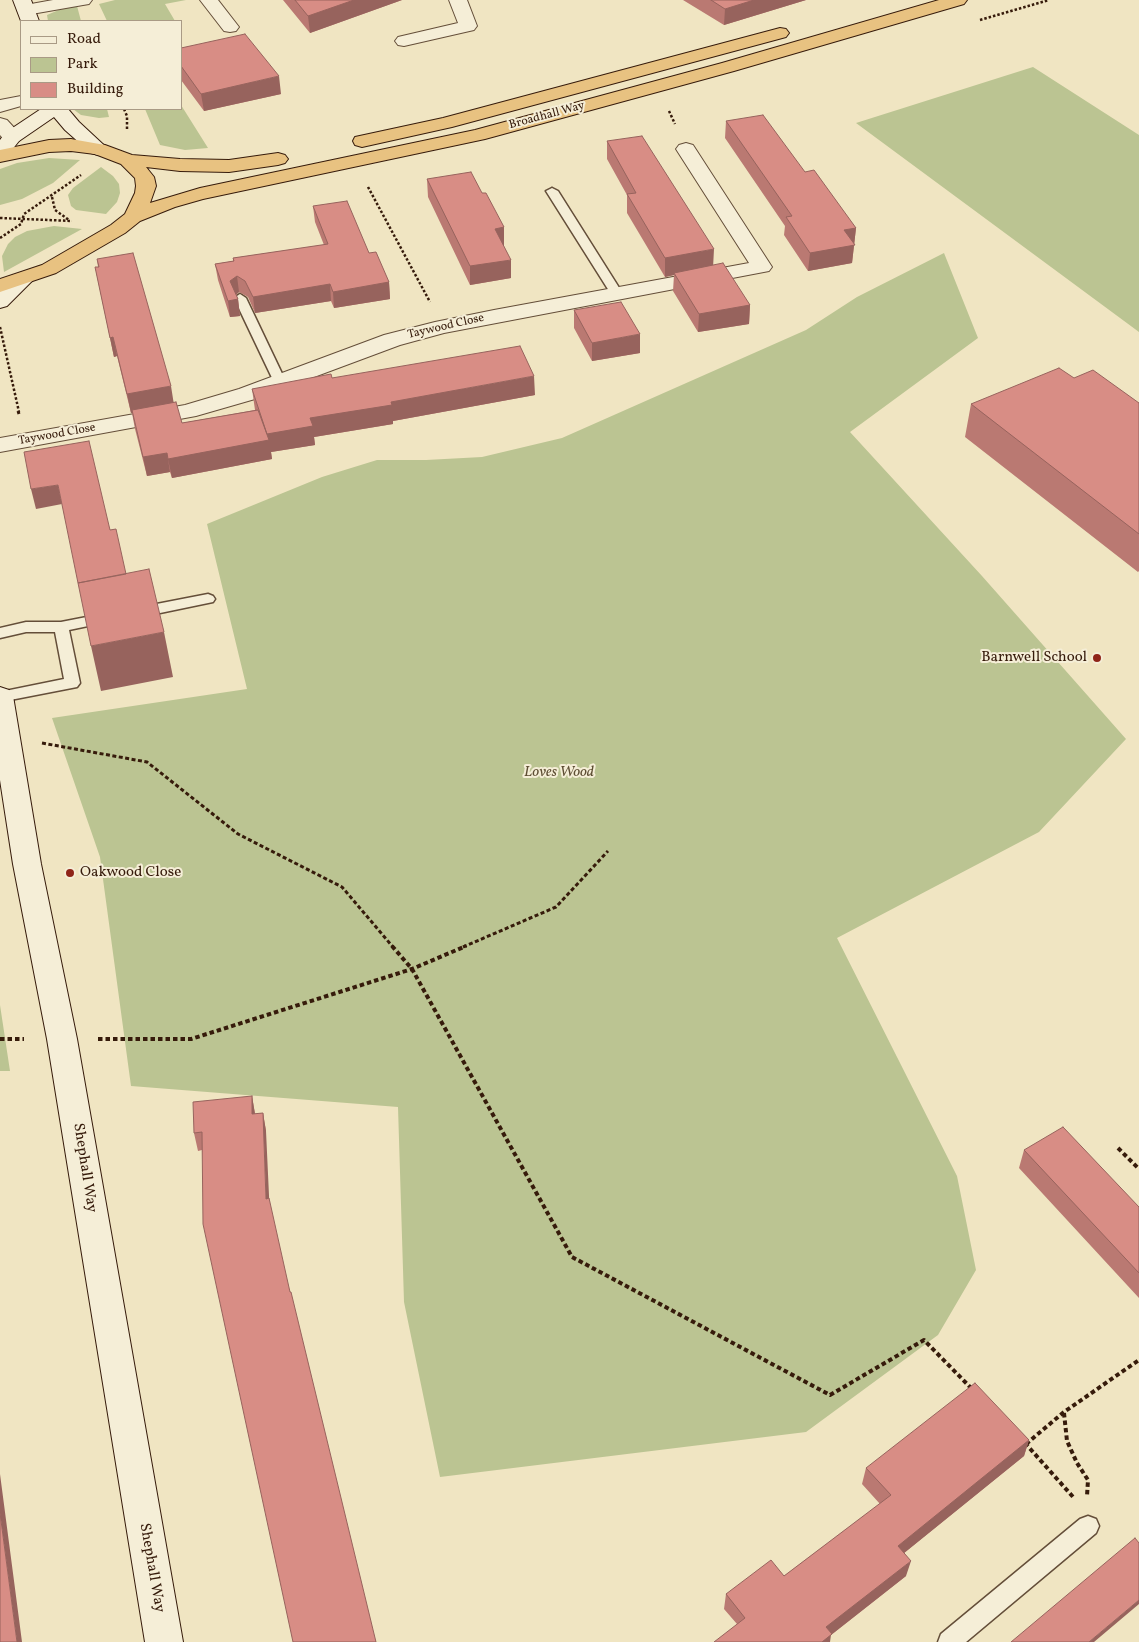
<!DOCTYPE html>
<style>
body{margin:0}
#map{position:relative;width:1139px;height:1642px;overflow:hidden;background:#f0e5c2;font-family:Vollkorn,serif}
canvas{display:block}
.legend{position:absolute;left:20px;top:20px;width:162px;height:90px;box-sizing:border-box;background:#f5eed7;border:1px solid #a99a85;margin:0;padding:6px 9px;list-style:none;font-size:15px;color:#361b0b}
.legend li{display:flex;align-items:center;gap:10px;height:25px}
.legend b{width:25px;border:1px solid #a99a85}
</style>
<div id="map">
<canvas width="1139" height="1642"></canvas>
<ul class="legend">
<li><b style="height:6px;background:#f5eed7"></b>Road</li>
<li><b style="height:14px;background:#bbc492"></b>Park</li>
<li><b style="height:14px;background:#d88d85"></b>Building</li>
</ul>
</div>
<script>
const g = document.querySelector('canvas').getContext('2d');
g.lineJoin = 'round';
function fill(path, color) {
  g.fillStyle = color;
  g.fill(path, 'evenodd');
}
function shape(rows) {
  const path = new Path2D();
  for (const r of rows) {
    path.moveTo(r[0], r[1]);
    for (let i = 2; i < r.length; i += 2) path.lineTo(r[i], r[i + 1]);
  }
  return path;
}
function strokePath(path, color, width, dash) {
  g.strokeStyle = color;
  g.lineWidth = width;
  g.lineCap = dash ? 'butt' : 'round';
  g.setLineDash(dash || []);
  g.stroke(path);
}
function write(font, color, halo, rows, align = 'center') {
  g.font = font + ' Vollkorn,serif';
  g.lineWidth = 4;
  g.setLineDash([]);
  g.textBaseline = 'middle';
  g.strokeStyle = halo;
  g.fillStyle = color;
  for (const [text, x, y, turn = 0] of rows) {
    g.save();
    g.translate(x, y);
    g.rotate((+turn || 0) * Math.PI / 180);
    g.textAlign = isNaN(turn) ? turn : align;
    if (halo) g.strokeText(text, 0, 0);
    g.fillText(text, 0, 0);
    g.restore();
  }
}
const green = shape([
 [115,0,186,0,165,4,175,21,107,21,99,4],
 [77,6,81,21,48,21,47,15,61,9],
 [1033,67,1139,135,1139,332,856,123],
 [181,105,208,148,185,150,160,145,145,109,181,109],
 [73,109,107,109,109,117,99,118,81,115],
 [49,158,80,160,53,183,22,199,0,205,0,169,17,163],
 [101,167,113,176,119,184,120,193,117,202,106,214,76,210,71,206,68,195,73,188],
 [54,226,82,229,4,272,2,256,8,244,15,237,27,231],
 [944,253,978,338,850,432,982,576,1126,739,1039,832,837,938,957,1176,976,1270,938,1335,806,1432,440,1477,404,1302,398,1107,131,1086,100,857,52,718,247,689,207,524,322,477,377,460,426,460,482,457,562,438,806,330,857,297],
 [0,1005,10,1071,0,1071]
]);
const pathFar2 = shape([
 [980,20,1049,0],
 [124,109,127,116,127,130],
 [669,111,675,124],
 [368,187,430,302],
 [52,197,55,210,69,220],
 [0,218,72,221],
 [0,238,21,224,24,214,81,175],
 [0,327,19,412]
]);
const pathFar1 = shape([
 [18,411,19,414],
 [42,743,147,762,238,834,342,887,393,947],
 [463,947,556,907,608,851]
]);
const path = shape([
 [392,946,412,969,572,1257,830,1395,924,1340,971,1388],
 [0,1039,24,1039],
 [98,1039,191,1039,412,969,466,946],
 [1118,1148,1139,1169],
 [1064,1413,1067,1441,1077,1463,1088,1480,1087,1496],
 [1025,1443,1074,1498],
 [1026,1444,1064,1412,1139,1360]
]);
const lane = shape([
 [552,188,558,191,623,294,621,297,613,297,611,294,546,191,552,188],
 [240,294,246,298,286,382,285,385,280,386,274,382,234,298,240,294],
 [208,594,213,596,215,599,213,602,136,618,131,616,129,613,131,610,136,608,208,594],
 [107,613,112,615,114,618,112,621,69,630,80,683,77,687,0,702,0,692,64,679,55,632,26,632,0,638,0,628,26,622,61,622,107,613],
 [1088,1516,1096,1519,1099,1526,1096,1533,966,1642,938,1642,941,1634,1080,1519,1088,1516]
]);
const street = shape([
 [53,0,92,0,89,4,83,5,26,15,20,14,17,10,20,6,53,0],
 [200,0,218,0,239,27,236,31,230,32,224,31,200,0],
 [449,0,467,0,477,26,474,30,404,46,398,45,395,41,398,37,458,23,449,0],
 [21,96,21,106,0,112,0,100,21,96],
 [0,118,7,120,19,133,21,137,19,141,12,143,5,141,0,135,0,118],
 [686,143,693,145,772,267,769,271,444,333,400,345,255,399,196,416,0,452,0,438,185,405,239,389,384,335,435,322,494,310,749,263,676,149,679,145,686,143]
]);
const secondary = shape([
 [13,0,31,0,39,21,21,21,13,0],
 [41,109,68,109,79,122,108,149,105,153,98,155,91,153,65,130,54,117,19,141,7,156,0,158,0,140,5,133,41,109],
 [24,273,31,275,34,279,7,306,0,308,0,290,17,275,24,273],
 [0,687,9,690,13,696,41,864,77,1039,183,1642,145,1642,47,1039,13,864,0,780,0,687]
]);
const highway = shape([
 [939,0,967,0,964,4,734,71,485,139,203,199,175,207,140,221,125,233,56,273,0,292,0,279,42,265,111,225,125,214,135,193,136,186,135,178,121,164,95,154,71,151,49,152,0,162,0,150,49,140,71,139,105,145,132,155,180,159,229,160,278,153,285,155,288,159,285,163,278,165,229,172,180,171,146,167,154,177,156,186,150,203,200,188,475,130,722,63,939,0],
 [780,28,786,29,789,33,786,37,452,127,362,147,355,145,353,141,355,137,443,118,780,28]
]);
const wall = shape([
 [283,0,402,0,310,33],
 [683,0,806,0,724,25],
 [181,48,281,94,204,111,181,80],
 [726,121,805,172,856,228,852,263,808,271,784,235,785,226,725,138],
 [607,141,713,265,750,305,749,324,698,332,673,291,674,275,665,277,627,213,627,195,607,159],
 [427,179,482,193,504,227,504,246,503,246,511,278,470,285,428,197],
 [313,206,369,253,389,282,390,299,334,308,331,301,255,313,248,297,239,292,236,295,238,299,240,316,230,317,218,280,215,264,233,261,233,258,324,245,315,222],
 [97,259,174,403,182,423,255,410,252,389,332,378,535,395,393,421,393,424,314,437,315,445,271,452,272,459,172,478,170,472,147,476,135,429,132,413,131,413,117,356,114,357,95,267,98,267],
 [574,310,640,353,592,361,574,328],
 [1074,378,1139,403,1139,571,1138,572,965,437,971,404],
 [252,1096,255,1114,263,1113,266,1131,243,1408,202,1150,198,1151,194,1133],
 [1024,1150,1139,1207,1139,1298,1019,1168],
 [1029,1440,1024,1456,904,1553,906,1576,831,1635,737,1624,724,1609,726,1594,784,1576,880,1504,862,1484,866,1468]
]);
const shadedWall = shape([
 [354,0,402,0,310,33,308,16],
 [754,0,806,0,724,25,725,9],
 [279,76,281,94,204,111,201,94],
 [504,227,504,246,495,247,495,229],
 [856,228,852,263,808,271,810,253,844,230],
 [714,249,713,268,674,273,674,275,665,277,665,258],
 [511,260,511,278,470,285,470,266],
 [237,276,239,292,232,298,230,281],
 [389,282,390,299,334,308,333,292],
 [330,284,331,301,255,313,253,297],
 [238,299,240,316,230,317,228,301],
 [750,305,749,324,698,332,699,314],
 [640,334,640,353,592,361,592,343],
 [113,337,117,356,114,357,110,338],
 [534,376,535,395,393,421,393,424,314,437,315,445,271,452,272,459,172,478,168,459,267,434,310,418,391,402],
 [171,386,174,405,131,413,127,394],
 [167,453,170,472,147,476,143,457],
 [58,485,62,504,36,509,31,489],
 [164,632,173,677,101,691,91,646],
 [252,1096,255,1114,252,1114],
 [263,1113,266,1131,270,1217,266,1199],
 [1029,1440,1024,1456,893,1562,898,1546],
 [0,1474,22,1642,17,1642,0,1513],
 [911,1561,906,1576,831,1635,830,1642,822,1642,826,1627],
 [1139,1600,1139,1604,1094,1642,1089,1642]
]);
const building = shape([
 [295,0,354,0,308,16,295,0],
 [711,0,754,0,725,9,711,0],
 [245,34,279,76,201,94,181,66,181,48,245,34],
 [763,115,805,172,814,170,856,228,844,230,855,245,810,253,786,217,792,216,726,121,763,115],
 [642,136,714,249,665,258,627,194,636,193,607,141,642,136],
 [471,172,482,193,486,193,504,227,495,229,511,260,470,266,427,179,471,172],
 [347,201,369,253,376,252,389,282,333,292,330,284,253,297,245,281,237,276,230,281,238,299,228,301,215,264,234,261,233,258,328,244,313,206,347,201],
 [133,253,171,386,127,394,113,337,110,338,95,267,99,267,97,259,133,253],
 [723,263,750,305,699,314,674,273,723,263],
 [621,302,640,334,592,343,574,310,621,302],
 [520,346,534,376,391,402,392,405,310,418,313,426,267,434,252,389,331,374,332,378,520,346],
 [1059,368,1074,378,1093,370,1139,403,1139,534,971,404,1059,368],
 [176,402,182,423,258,410,269,440,168,459,167,453,143,457,132,410,176,402],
 [89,441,110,530,116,529,126,574,78,583,58,485,31,489,24,452,89,441],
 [149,569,164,632,91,646,78,583,149,569],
 [252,1096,252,1114,263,1113,266,1199,269,1198,290,1292,291,1292,376,1642,293,1642,203,1224,202,1132,194,1133,193,1102,252,1096],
 [1063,1127,1139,1207,1139,1273,1024,1150,1063,1127],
 [975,1383,1029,1440,898,1546,911,1561,826,1627,832,1634,822,1642,714,1642,745,1618,726,1594,771,1560,784,1576,891,1495,866,1468,975,1383],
 [0,1513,17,1642,0,1642,0,1513],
 [1135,1538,1139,1543,1139,1600,1089,1642,1011,1642,1135,1538]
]);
const markers = [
 [1097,658,5,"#8f2418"],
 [70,873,5,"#8f2418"]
];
const farStreetnames = [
 ["Broadhall Way",547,116,-15],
 ["Taywood Close",446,327,-13],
 ["Taywood Close",57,435,-10]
];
const poiNames = [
 ["Barnwell School",1087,658],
 ["Oakwood Close",80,873,"left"]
];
const parkNames = [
 ["Loves Wood",559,773]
];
const streetNames = [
 ["Shephall Way",84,1168,81],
 ["Shephall Way",151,1568,80]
];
fill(green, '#bbc492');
strokePath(lane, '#644e39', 3);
strokePath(street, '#644e39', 2);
strokePath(secondary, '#361b0b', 2);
strokePath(highway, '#361b0b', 2);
strokePath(pathFar2, '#361b0b', 2.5, [2.5, 2]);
strokePath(pathFar1, '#361b0b', 3, [4, 2.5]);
strokePath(path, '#361b0b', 4, [4.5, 3]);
fill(lane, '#f5eed7');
fill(street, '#f5eed7');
fill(secondary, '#f5eed7');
fill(highway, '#e8c281');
fill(wall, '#ba7972');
fill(shadedWall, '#97635d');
fill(building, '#d88d85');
strokePath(building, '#97635d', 1);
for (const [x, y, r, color] of markers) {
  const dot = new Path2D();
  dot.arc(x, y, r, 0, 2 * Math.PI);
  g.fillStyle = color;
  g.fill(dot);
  strokePath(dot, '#f5eed7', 2);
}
write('12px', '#361b0b', '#f5eed7', farStreetnames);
write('15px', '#361b0b', '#f5eed7', poiNames, 'right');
write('italic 15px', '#5e4e34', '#f5eed7', parkNames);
write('15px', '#361b0b', '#f5eed7', streetNames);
</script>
